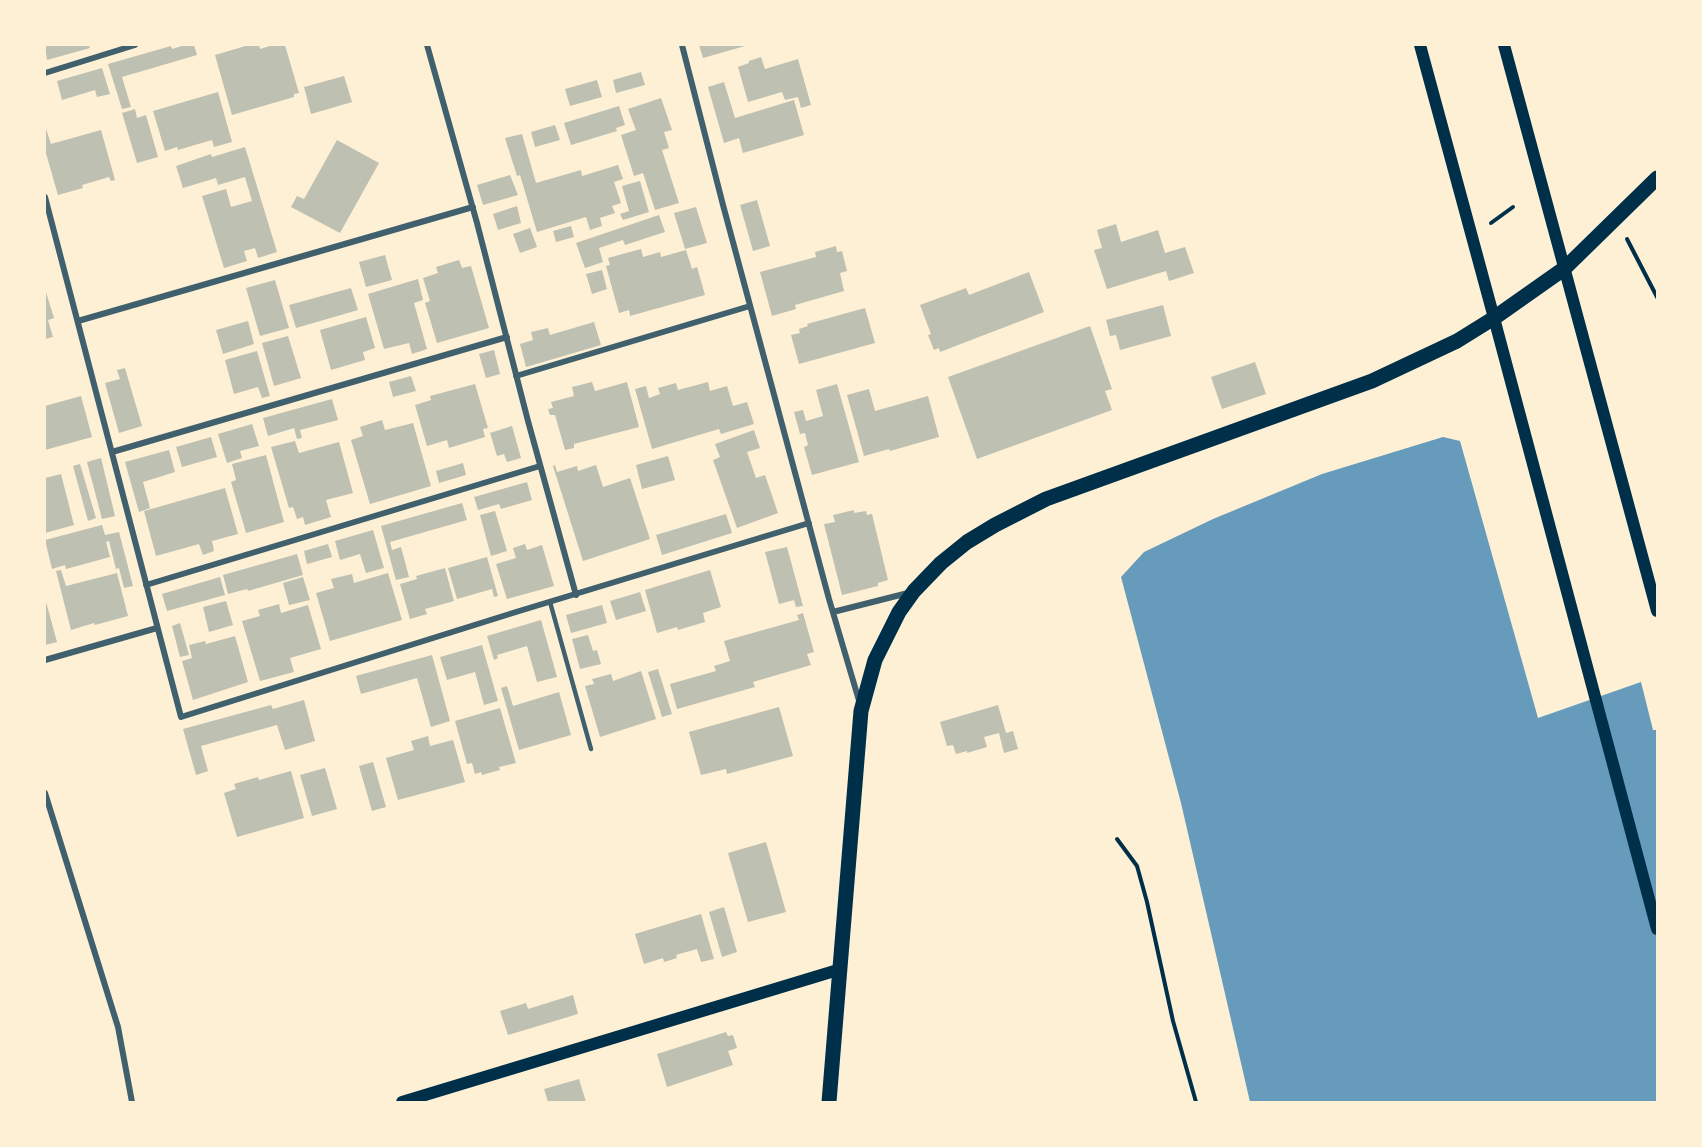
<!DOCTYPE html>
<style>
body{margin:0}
#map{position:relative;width:1702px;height:1147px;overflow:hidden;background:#fdf0d5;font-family:Roboto,sans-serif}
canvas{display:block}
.frame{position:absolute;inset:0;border:46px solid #fdf0d5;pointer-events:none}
</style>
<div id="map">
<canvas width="1702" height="1147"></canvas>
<div class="frame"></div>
</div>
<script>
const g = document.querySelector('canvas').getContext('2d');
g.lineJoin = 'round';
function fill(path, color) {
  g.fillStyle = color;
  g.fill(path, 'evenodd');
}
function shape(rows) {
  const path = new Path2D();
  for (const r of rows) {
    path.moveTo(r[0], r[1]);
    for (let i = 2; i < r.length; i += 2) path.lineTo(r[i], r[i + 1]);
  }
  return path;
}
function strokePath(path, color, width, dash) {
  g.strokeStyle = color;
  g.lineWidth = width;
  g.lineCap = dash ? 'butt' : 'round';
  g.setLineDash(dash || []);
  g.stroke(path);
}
const water = shape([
 [1443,437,1460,441,1538,718,1641,682,1653,730,1657,730,1657,1102,1250,1102,1181,803,1121,577,1144,552,1213,519,1322,474]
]);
const building = shape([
 [45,45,89,45,90,48,47,60],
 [185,45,194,45,197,55,122,77,131,107,122,109,108,64,171,46,172,49],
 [249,45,259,45,260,49,273,45,285,45,299,93,294,94,294,97,232,115,215,55],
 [699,45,745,45,745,46,703,58],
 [761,57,765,69,798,59,811,105,801,108,798,97,785,100,782,92,748,102,738,67,749,63,749,61],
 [102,68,110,94,97,97,95,90,62,100,57,81],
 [641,72,645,85,616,93,613,80],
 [344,76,352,102,311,114,304,87],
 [597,80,602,97,570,106,565,89],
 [724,82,735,118,794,100,804,135,743,153,739,138,724,143,708,87],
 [218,92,232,142,214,147,212,140,178,150,177,147,165,151,153,111],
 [661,98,672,130,664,132,669,148,662,150,679,203,655,210,643,173,634,176,621,135,636,130,628,109],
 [619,106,625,125,616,128,617,131,571,145,564,123],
 [135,109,137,118,146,115,158,157,137,163,122,113],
 [555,125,560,140,535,147,531,132],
 [45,126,51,144,101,130,115,180,111,181,109,177,82,185,83,188,58,195,45,150],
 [522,134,536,183,581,170,582,176,618,165,623,179,614,182,621,203,612,206,615,213,600,218,602,226,590,230,586,217,537,232,520,175,517,176,505,138],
 [337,140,379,163,340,233,291,207,297,196,304,199],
 [245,147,277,252,258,258,255,248,244,251,247,261,224,268,202,196,226,189,231,207,252,201,245,177,218,185,216,178,183,188,176,166,211,154,212,157],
 [510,175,518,195,483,205,477,185],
 [640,181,649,212,623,220,620,214,629,211,622,186],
 [757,200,770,246,753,251,740,205],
 [517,206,521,223,498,230,493,214],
 [696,207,707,243,685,249,674,213],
 [659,215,665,232,625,245,623,240,599,248,603,262,585,268,576,243],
 [1116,224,1121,242,1158,230,1165,253,1185,247,1194,273,1169,281,1166,271,1107,289,1094,250,1102,248,1097,230],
 [571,226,574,237,556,242,553,231],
 [530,228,537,247,520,253,513,234],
 [836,246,837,252,842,251,847,271,840,273,844,291,795,305,796,309,772,316,760,272,816,257,815,252],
 [641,249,643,257,660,252,661,257,686,250,692,269,697,267,705,295,630,316,629,310,619,313,606,266,610,265,608,258],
 [385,255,392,280,366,287,359,262],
 [459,260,462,268,471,266,489,328,437,343,425,303,430,301,423,278,438,273,436,267],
 [602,270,607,289,592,294,586,274],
 [1029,272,1044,312,940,352,939,348,934,350,928,335,931,334,920,305,966,288,969,295],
 [418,279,423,300,414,303,427,349,412,354,409,343,384,349,368,294],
 [275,280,289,328,260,336,246,288],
 [351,288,358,310,296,328,289,305],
 [45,289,54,318,48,320,53,337,45,339],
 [1163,305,1171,336,1120,350,1116,335,1110,336,1106,320],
 [865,308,875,343,799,364,791,335,800,333,799,329,808,326,807,324],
 [366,317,375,348,363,352,365,360,331,370,320,330],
 [248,321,254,344,223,354,216,330],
 [594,322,601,345,526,367,520,344,533,340,531,332,548,328,550,335],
 [1090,326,1112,389,1105,391,1112,410,977,459,948,377],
 [288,336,301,378,274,386,262,343],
 [494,350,500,374,486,378,479,354],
 [257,351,270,396,262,398,258,387,234,394,225,360],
 [1255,362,1266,394,1222,409,1211,377],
 [125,368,142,426,119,433,105,383,120,379,117,370],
 [411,376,416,391,393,397,389,382],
 [592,382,595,391,627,382,639,427,574,444,574,448,565,450,555,415,550,415,548,409,553,408,551,402,574,396,572,387],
 [708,382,710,391,727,386,733,406,747,402,754,424,721,434,719,429,652,449,635,389,646,386,649,398,660,394,658,388,676,383,678,390],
 [475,384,488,428,483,429,485,437,449,448,447,440,427,446,415,405,431,400,430,396],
 [837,384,859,462,812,475,804,447,808,445,805,433,800,434,794,412,803,410,806,421,823,416,816,390],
 [869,389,875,411,928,396,939,437,890,451,889,449,864,456,847,395],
 [81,396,92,437,45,450,45,406],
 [332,399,338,420,300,430,302,438,297,439,294,428,268,436,263,418],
 [382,420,385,430,413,423,431,486,370,504,351,440,363,436,360,427],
 [252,424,259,446,240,451,242,458,227,463,218,434],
 [512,426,521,458,507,462,504,454,497,456,490,433],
 [754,430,760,448,747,452,756,478,765,475,778,513,737,528,713,460,720,457,715,444],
 [211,437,217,457,182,467,176,447],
 [295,441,299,453,339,442,353,493,326,500,331,517,305,525,303,517,297,519,293,507,289,508,271,447],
 [169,450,175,472,143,482,150,508,139,512,125,462],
 [266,455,284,522,246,533,231,482,236,480,232,464],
 [668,456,675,480,642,489,636,465],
 [101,458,115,516,102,519,87,462],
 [463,463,466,475,439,483,436,471],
 [80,464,96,518,88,521,73,466],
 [555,465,557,472,577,466,578,471,596,465,603,487,630,478,650,539,583,561,553,466],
 [61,474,74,525,45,533,45,478],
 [527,482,532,500,501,509,499,504,478,510,474,497],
 [225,488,238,534,212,541,214,551,203,555,199,544,156,556,144,511],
 [462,503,467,520,390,542,392,550,401,547,409,577,396,580,381,526],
 [854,510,854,513,866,511,867,515,872,514,888,580,878,583,878,586,842,595,824,524,835,522,833,515],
 [495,511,507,551,491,556,480,515],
 [726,514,732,533,662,555,656,535],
 [102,525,105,535,119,532,133,586,124,588,119,568,116,569,109,541,106,542,110,557,66,569,65,565,52,569,45,540],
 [373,530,384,568,366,573,360,554,340,560,335,541],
 [328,544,332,557,307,564,304,551],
 [525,544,527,550,542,545,554,586,507,599,496,564,516,558,513,548],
 [787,547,803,606,796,607,794,600,779,604,765,552],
 [297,554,303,575,248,591,247,589,228,594,223,575],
 [487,557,498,596,494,597,492,589,457,599,448,568],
 [445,568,454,601,425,609,427,614,410,619,400,584,417,579,416,576],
 [61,570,66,586,117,573,128,616,95,625,94,623,71,630,56,571],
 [710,570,721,607,703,613,705,622,678,630,677,627,657,633,645,590],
 [388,573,402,620,330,641,316,593,334,588,331,579,352,574,354,583],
 [220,577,225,595,167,611,162,594],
 [303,577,310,600,289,605,283,583],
 [640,592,646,611,616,620,610,601],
 [45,598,57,642,45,645],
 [226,601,233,625,209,632,203,607],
 [279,604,281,613,308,605,321,649,290,658,294,672,260,681,242,621,260,616,258,610],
 [602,605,607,623,571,633,566,615],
 [803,613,814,652,807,654,811,665,753,682,755,687,677,709,670,684,716,671,714,666,730,661,724,641,799,620,797,615],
 [541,620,557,677,537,682,527,646,497,655,498,658,494,660,487,636],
 [180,623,189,655,180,657,172,626],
 [588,635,593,651,597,650,601,664,580,669,572,639],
 [235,636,248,682,193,700,182,661,192,658,189,645,205,641,206,644],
 [482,645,498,701,484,705,475,672,447,680,440,657],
 [432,655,450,721,431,727,417,678,361,694,356,676],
 [658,669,672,714,662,717,648,672],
 [641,671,656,719,600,737,585,686,594,684,592,679,611,674,613,681],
 [507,686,513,706,559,692,571,735,519,750,501,688],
 [304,700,315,741,285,750,277,725,201,746,208,771,196,775,183,729,271,705,273,709],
 [998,705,1006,733,1013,731,1018,749,1004,753,999,733,984,737,987,747,967,753,967,751,956,754,953,745,947,746,940,722],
 [779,707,793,756,727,774,726,769,701,775,689,732],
 [500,708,516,763,499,767,500,770,482,775,481,772,475,774,472,763,467,764,455,721],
 [428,736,430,746,453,740,465,782,398,800,386,758,414,750,411,741],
 [373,762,386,807,372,811,359,766],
 [325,768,337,809,312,816,300,775],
 [291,771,304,818,237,837,224,793,236,789,234,784,258,777,259,780],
 [766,842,786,912,748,922,728,853],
 [724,907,737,952,722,957,709,912],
 [701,914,714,959,701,962,697,949,676,955,677,958,664,962,663,958,644,964,635,934],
 [573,995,578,1014,508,1035,500,1011,526,1003,528,1009],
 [726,1032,728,1036,733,1035,737,1048,728,1051,733,1065,667,1087,657,1054],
 [579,1079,586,1102,548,1102,544,1089]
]);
const path = shape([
 [1491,223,1513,207],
 [1627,239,1657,297],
 [1117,839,1137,866,1147,902,1173,1021,1196,1102]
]);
const service = shape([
 [550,602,591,749]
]);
const minor = shape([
 [427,45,477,223,528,421,576,595],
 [682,45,723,205,829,599,860,704],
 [45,73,135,45],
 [45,197,181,717,516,612,809,523],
 [78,321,473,207],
 [516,376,750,306],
 [112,452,507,337],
 [146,585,540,466],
 [833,612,908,593],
 [45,660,157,628],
 [45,793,118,1027,132,1102]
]);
const secondary = shape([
 [1420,45,1494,318,1657,929],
 [1504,45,1657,611],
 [402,1102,841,969]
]);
const primary = shape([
 [829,1102,861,711,875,660,899,612,914,591,941,563,967,542,995,525,1046,499,1372,381,1457,341,1494,318,1565,268,1657,178]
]);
fill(water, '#669bbc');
fill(building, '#bec0b2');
strokePath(path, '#003049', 4);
strokePath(service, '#3f606c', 4.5);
strokePath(minor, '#3f606c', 6);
strokePath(secondary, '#003049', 12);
strokePath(primary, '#003049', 15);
</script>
